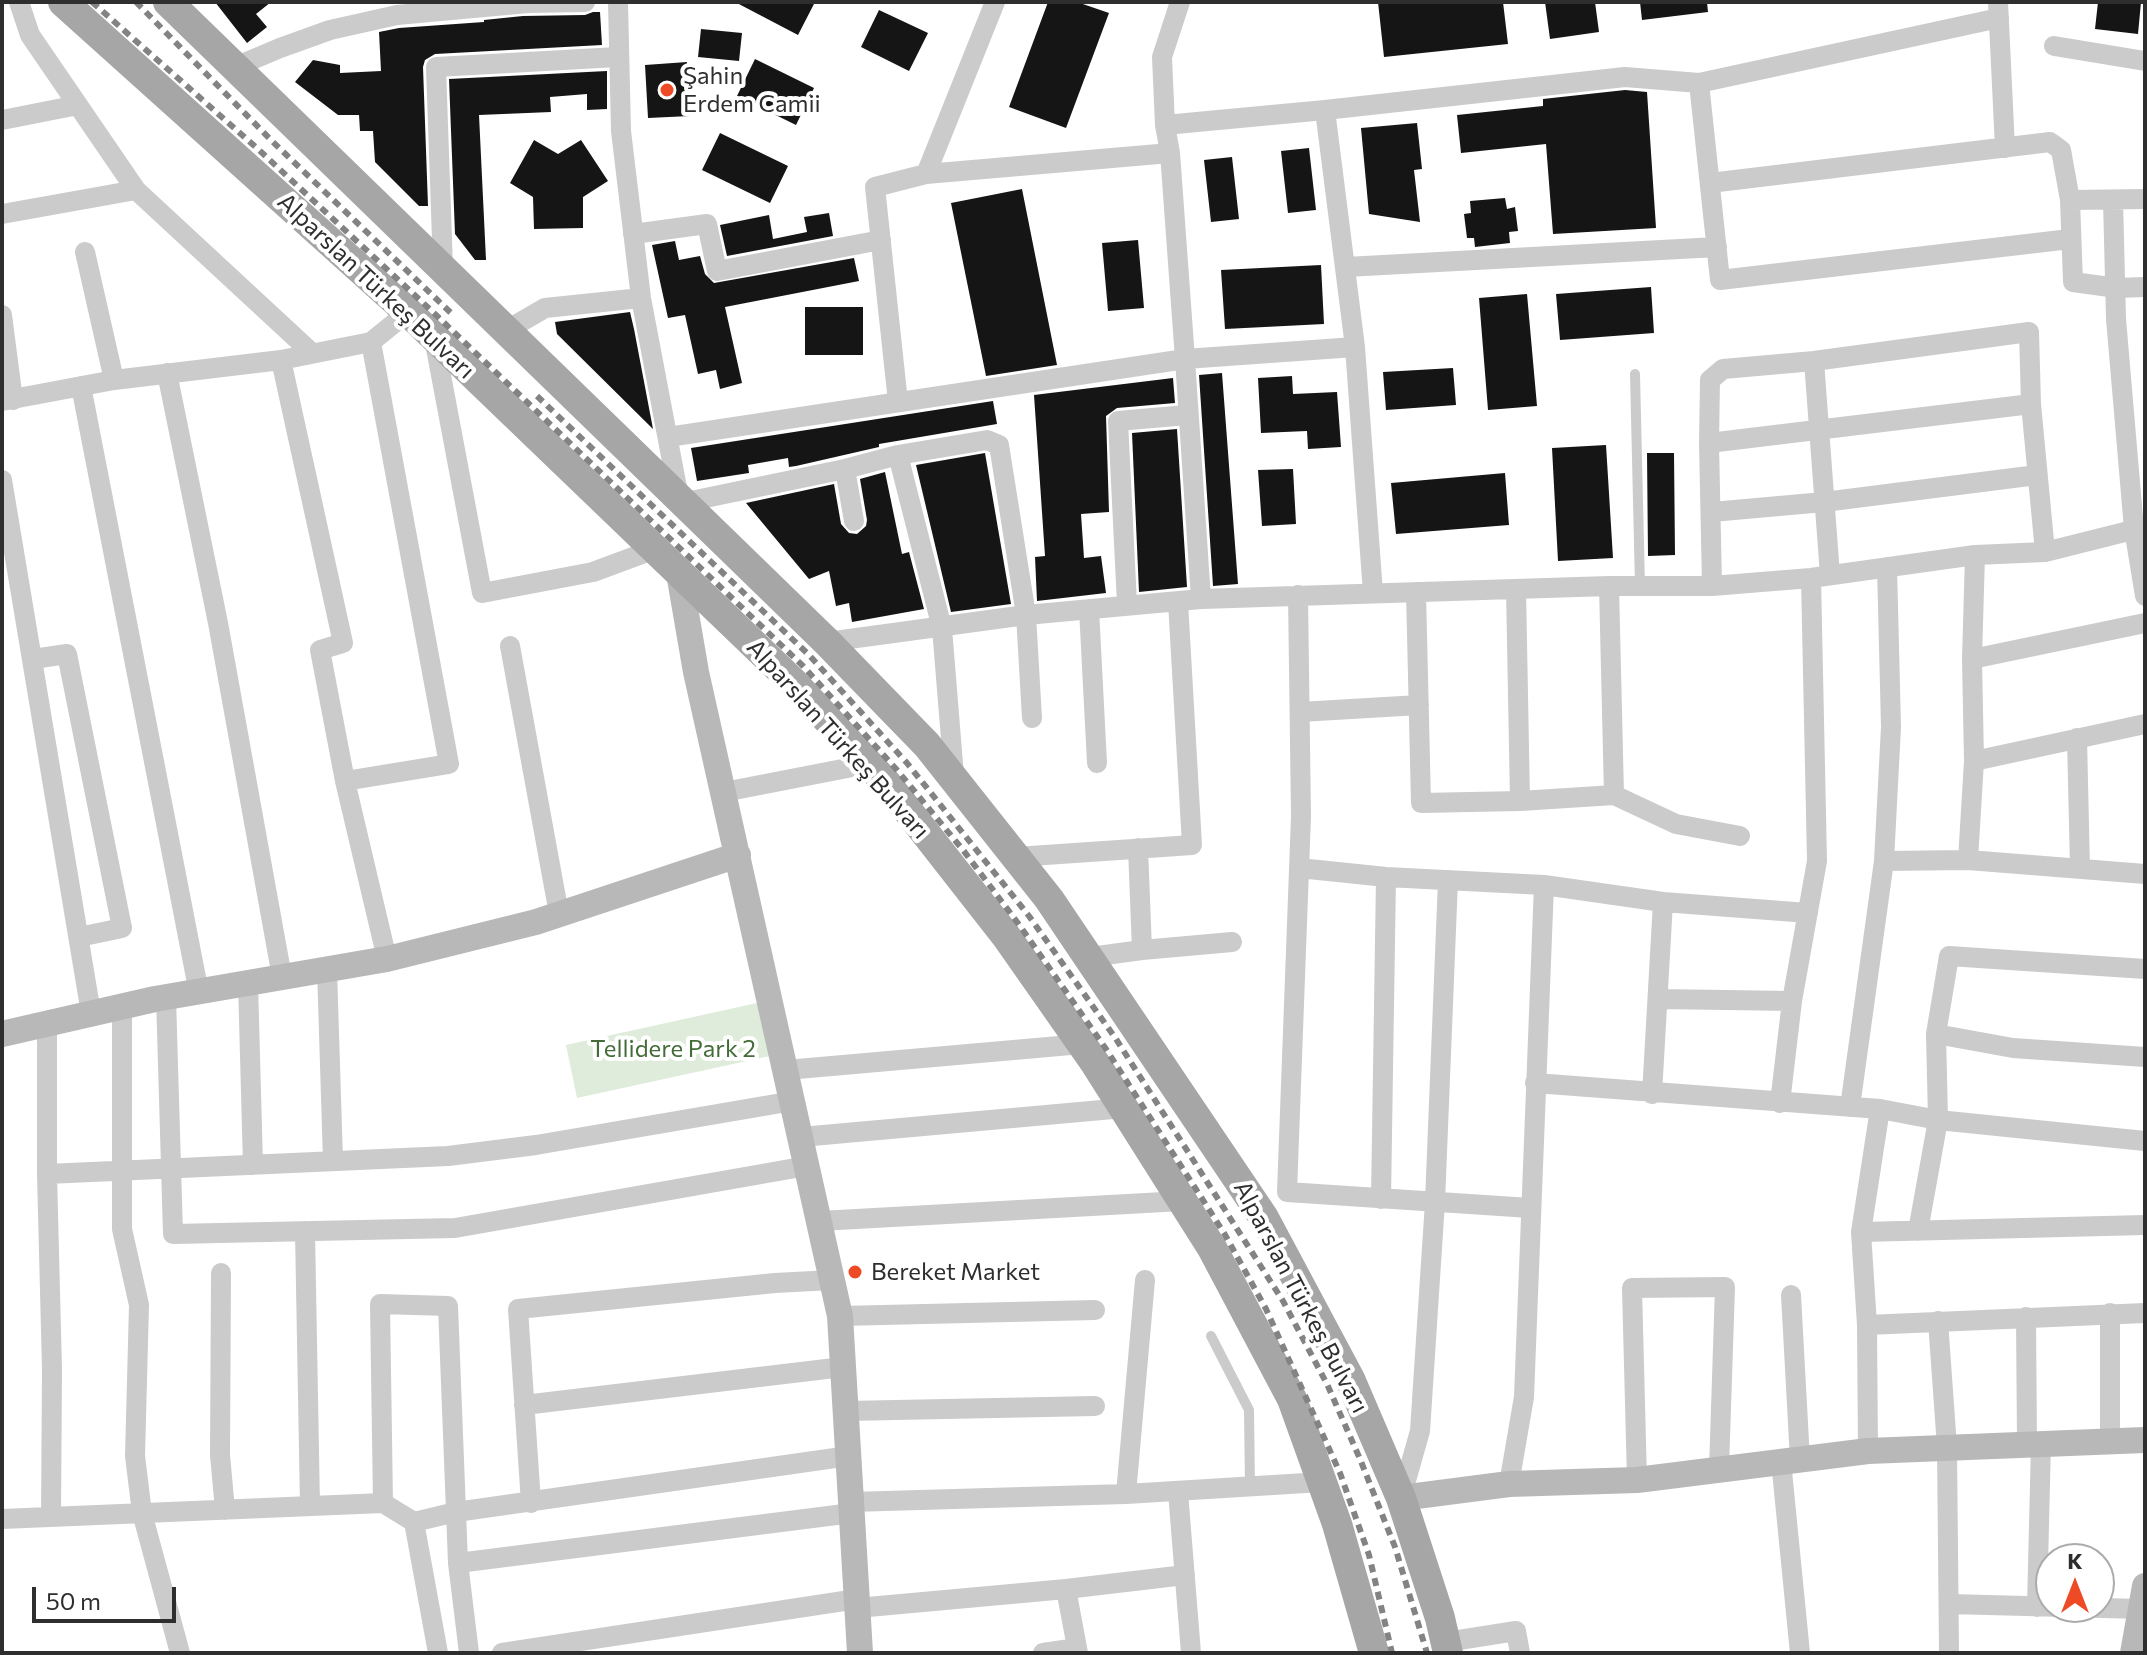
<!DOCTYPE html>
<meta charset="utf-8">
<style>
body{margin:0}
#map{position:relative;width:2147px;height:1655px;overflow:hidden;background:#fff;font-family:Commissioner,sans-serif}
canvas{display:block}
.frame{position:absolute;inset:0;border:4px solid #2e2e2e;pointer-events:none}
.north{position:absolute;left:2035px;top:1543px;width:80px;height:80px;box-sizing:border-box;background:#fff;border:2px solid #ababab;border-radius:50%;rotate:0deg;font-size:22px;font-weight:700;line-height:32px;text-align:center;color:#2e2e2e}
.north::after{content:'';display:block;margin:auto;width:28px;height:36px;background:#ef4a26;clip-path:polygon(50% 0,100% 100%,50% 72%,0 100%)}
.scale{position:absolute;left:32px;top:1587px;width:144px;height:36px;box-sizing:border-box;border:4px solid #2e2e2e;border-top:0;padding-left:10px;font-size:24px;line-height:28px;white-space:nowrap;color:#2e2e2e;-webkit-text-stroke:6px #fff;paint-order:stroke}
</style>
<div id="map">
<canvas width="2147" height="1655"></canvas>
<div class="frame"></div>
<div class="north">K</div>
<div class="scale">50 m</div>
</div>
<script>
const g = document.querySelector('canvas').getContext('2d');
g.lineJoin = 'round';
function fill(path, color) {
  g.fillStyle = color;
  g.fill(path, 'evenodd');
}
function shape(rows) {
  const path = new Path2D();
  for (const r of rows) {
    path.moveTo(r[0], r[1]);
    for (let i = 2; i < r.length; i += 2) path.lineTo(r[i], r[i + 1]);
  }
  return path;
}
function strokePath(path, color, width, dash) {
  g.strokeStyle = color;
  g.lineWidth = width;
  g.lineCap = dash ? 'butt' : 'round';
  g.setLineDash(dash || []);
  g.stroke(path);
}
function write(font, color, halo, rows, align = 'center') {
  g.font = font + ' Commissioner,sans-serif';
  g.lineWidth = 8;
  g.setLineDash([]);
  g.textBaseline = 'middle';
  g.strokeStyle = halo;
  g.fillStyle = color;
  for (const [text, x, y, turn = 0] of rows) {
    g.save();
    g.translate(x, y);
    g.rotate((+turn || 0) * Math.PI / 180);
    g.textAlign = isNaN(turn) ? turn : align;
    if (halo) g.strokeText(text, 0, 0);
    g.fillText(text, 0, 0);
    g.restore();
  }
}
const green = shape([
 [766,1001,779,1054,577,1098,566,1045]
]);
const building = shape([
 [215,2,271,2,256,14,267,27,247,43],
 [735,2,815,2,798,35],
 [1048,2,1077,2,1109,13,1066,128,1009,107],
 [1378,2,1503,2,1508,44,1384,57],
 [1545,2,1595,2,1599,32,1550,39],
 [1640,2,1707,2,1708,12,1642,20],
 [2098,2,2141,2,2138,34,2095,29],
 [879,10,928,33,909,71,861,47],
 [593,12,600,12,602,45,435,54,425,60,423,67,428,206,419,206,375,162,373,131,360,131,359,115,338,115,295,82,313,60,340,65,340,73,381,71,379,32,399,28,484,22,484,20,523,16,585,15],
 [701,29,742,33,739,61,698,57],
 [755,59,814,88,796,125,737,96],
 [687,62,690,116,648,118,645,65],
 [607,71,607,109,587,110,587,94,550,97,551,112,479,115,486,260,475,260,455,234,449,79],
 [1625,90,1647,92,1656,228,1553,234,1546,144,1461,153,1457,115,1543,106,1543,99],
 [1417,123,1422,169,1414,170,1420,222,1369,214,1361,128],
 [720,133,788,166,770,203,702,170],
 [534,140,558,154,581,140,608,181,583,197,583,228,534,229,533,197,510,183],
 [1309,148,1316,210,1288,213,1281,151],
 [1232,157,1239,219,1211,222,1204,160],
 [1022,189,1057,365,986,376,951,203],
 [1505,198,1507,209,1515,207,1518,231,1509,232,1510,243,1475,247,1474,238,1467,238,1464,214,1471,213,1470,201],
 [829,213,833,236,727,256,720,225,769,215,773,239,807,232,804,217],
 [1138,240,1144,308,1108,311,1102,243],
 [675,241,679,260,700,256,705,274,714,283,854,258,859,281,725,307,742,383,720,389,716,370,698,374,685,315,668,318,652,245],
 [1321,265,1324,324,1225,329,1221,270],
 [1651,287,1654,333,1560,340,1556,294],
 [1527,294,1537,406,1488,410,1479,298],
 [805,307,863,307,863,355,805,355],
 [630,312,634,329,653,429,557,334,555,322],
 [1453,368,1456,405,1386,410,1383,372],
 [1222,373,1238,584,1213,586,1199,375],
 [1292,376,1293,394,1337,392,1341,447,1308,449,1307,431,1261,433,1258,378],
 [1173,378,1175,403,1117,408,1106,416,1109,512,1081,514,1084,558,1101,556,1106,593,1037,601,1035,557,1045,556,1034,395],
 [993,401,997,424,879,444,879,447,796,466,789,467,788,458,748,465,749,473,697,481,691,448],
 [1177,429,1187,587,1139,592,1132,433],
 [1606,445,1613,558,1558,561,1552,448],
 [985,453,1011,604,951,612,916,465],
 [1647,453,1674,453,1675,555,1648,556],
 [1293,469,1296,524,1262,526,1258,470],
 [885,472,902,554,909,552,924,609,852,622,849,603,836,606,829,571,809,579,746,503,834,484,841,524,849,533,857,534,866,526,867,520,860,479],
 [1505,473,1509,525,1396,534,1391,483]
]);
const service = shape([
 [1635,374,1640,586],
 [1211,1336,1249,1410,1250,1488]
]);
const minor = shape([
 [19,2,30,35,136,190,312,353],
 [618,2,621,131,641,298,679,498],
 [1998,2,2005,148],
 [2054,46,2145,61],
 [235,67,280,48,330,30,397,15,528,3,585,2],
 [1699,83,1720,280,2070,239],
 [1325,110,1355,347,1373,593],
 [2,120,78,105],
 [1165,125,1162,57,1180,2],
 [1170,153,1185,359,1355,347],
 [926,174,995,2],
 [1710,183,2050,142,2061,150,2070,200,2073,282,2117,288,2145,287],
 [2070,200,2145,199],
 [2113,200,2116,319,2134,529,2145,596],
 [2,214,136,190],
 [633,234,707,224,717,271,881,240],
 [85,252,114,380],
 [1346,267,1717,247],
 [443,269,436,67,618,57],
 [2,315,13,400],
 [507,330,545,308,641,298],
 [434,338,482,593,593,572,655,549],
 [281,360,343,643,320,650,345,781,387,959],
 [1814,361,1830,575],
 [167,373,218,623,282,977],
 [81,386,199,993],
 [2,401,114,380,281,360,371,342,408,312],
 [898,402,875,187,926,174,1170,153,1165,125,1325,110,1625,77,1699,83,1999,18],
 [668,437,1185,359,1201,599],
 [1709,443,1710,380,1723,369,1814,361,2029,332,2031,404],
 [898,455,942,628,954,776],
 [845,469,854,521],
 [2,480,91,1013],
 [686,502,845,469,898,455,987,440,999,445,1026,615,1032,718],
 [1712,512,1824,502,2037,475],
 [1609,586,1614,795],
 [1712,586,1709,443,2031,404,2045,552],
 [1516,589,1520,801],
 [1416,592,1421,803,1520,801,1614,795,1676,824,1740,836],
 [1298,595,1301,816,1287,1192,1530,1208],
 [1127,604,1118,421,1187,415],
 [1089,609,1097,763],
 [827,642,1026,615,1201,599,1609,586,1712,586,1811,578,1975,555,2045,552,2145,527],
 [510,646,559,914],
 [33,659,67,654,122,928,79,937],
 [1972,659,2145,623],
 [1300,712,1419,705],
 [2077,738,2080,869],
 [1974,761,2145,724],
 [345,781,449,764,371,342],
 [724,792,868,764],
 [1016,857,1192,845,1178,602],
 [1968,860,1974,761,1972,659,1975,555],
 [1884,861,1968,860,2145,874],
 [1299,868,1386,877,1544,885,1663,902,1808,913],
 [1142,950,1232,942],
 [1090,957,1142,950,1138,848],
 [327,969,333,1161],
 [248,983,253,1165],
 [166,997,173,1234,455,1228,807,1166],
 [1658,999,1792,1001],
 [122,1006,122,1229,139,1305,135,1456,142,1513,180,1653],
 [47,1023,47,1174,52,1369,51,1517],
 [1936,1034,2013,1048,2145,1057],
 [786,1070,1082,1044],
 [1535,1083,1880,1109,1938,1120,2145,1141],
 [1652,1094,1663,902],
 [1780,1103,1792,1001,1817,861,1811,578],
 [1850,1107,1884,861,1891,727,1887,567],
 [801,1137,1124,1108],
 [47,1174,448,1156,536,1145,793,1101],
 [1381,1199,1386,877],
 [820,1221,1182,1201],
 [305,1231,310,1506],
 [1918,1231,1938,1120,1936,1034,1949,956,2145,969],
 [1861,1232,2145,1225],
 [221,1273,220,1455,225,1510],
 [1791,1295,1800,1460],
 [2110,1313,2110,1441],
 [840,1316,1095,1310],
 [2026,1317,2027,1444],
 [1938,1321,1947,1447,1949,1653],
 [1867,1325,2145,1313],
 [524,1405,843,1367],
 [846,1411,1095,1406],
 [1868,1451,1867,1325,1861,1232,1880,1109],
 [1781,1461,1800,1653],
 [1637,1480,1632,1288,1725,1287,1719,1469],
 [1509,1484,1524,1397,1544,885],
 [1178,1492,1191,1653],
 [1126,1494,1145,1280],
 [1401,1498,1420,1431,1435,1202,1448,880],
 [851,1502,1126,1494,1322,1482],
 [383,1503,380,1304,448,1306,458,1563,469,1653],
 [531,1503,518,1309,775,1283,832,1280],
 [2,1519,383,1503,414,1522,456,1512,849,1456],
 [414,1522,438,1653],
 [458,1563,852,1513],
 [1949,1604,2141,1609],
 [2037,1607,2041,1443],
 [857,1608,1066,1589],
 [1446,1642,1516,1631,1520,1653],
 [502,1653,857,1599],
 [1043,1653,1077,1648],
 [1078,1653,1066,1589,1185,1575]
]);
const secondary = shape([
 [679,573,696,672,840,1316,860,1653],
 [2,1034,155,999,387,959,536,922,738,855],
 [1401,1498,1509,1484,1637,1480,1868,1451,2145,1440],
 [2133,1653,2145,1586]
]);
const primary = shape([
 [63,2,408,312,793,682,887,784,1006,936,1095,1063,1212,1248,1292,1399,1337,1524,1374,1653],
 [168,2,827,642,927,745,1049,899,1264,1218,1350,1379,1401,1498,1440,1618,1448,1653]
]);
const rail = shape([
 [92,2,259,150,436,315,803,666,897,770,963,850,1020,926,1106,1049,1224,1233,1266,1309,1340,1473,1369,1555,1392,1653],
 [136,2,273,142,451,313],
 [537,396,809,655,907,763,1029,916,1116,1039,1283,1301,1327,1384,1360,1459,1395,1547,1427,1653]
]);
const markers = [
 [667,90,8,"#ef4a26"],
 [855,1272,8,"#ef4a26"]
];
const poiNames = [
 ["Şahin",683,76],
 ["Erdem Camii",683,104],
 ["Bereket Market",871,1272]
];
const streetNames = [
 ["Alparslan Türkeş Bulvarı",376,286,43],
 ["Alparslan Türkeş Bulvarı",838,739,48],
 ["Alparslan Türkeş Bulvarı",1301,1297,62]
];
const parkNames = [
 ["Tellidere Park 2",673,1049]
];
fill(green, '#e0ecdb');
fill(building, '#151515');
strokePath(service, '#cbcbcb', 10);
strokePath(minor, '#cbcbcb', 20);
strokePath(secondary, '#b8b8b8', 26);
strokePath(primary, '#a6a6a6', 30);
strokePath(rail, '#838383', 6, [8, 6]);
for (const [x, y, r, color] of markers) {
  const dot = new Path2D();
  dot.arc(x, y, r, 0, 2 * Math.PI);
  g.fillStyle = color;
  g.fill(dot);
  strokePath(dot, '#fff', 3);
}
write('24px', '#2e2e2e', '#fff', poiNames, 'left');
write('24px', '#2e2e2e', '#fff', streetNames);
write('24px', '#446c39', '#fff', parkNames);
</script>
